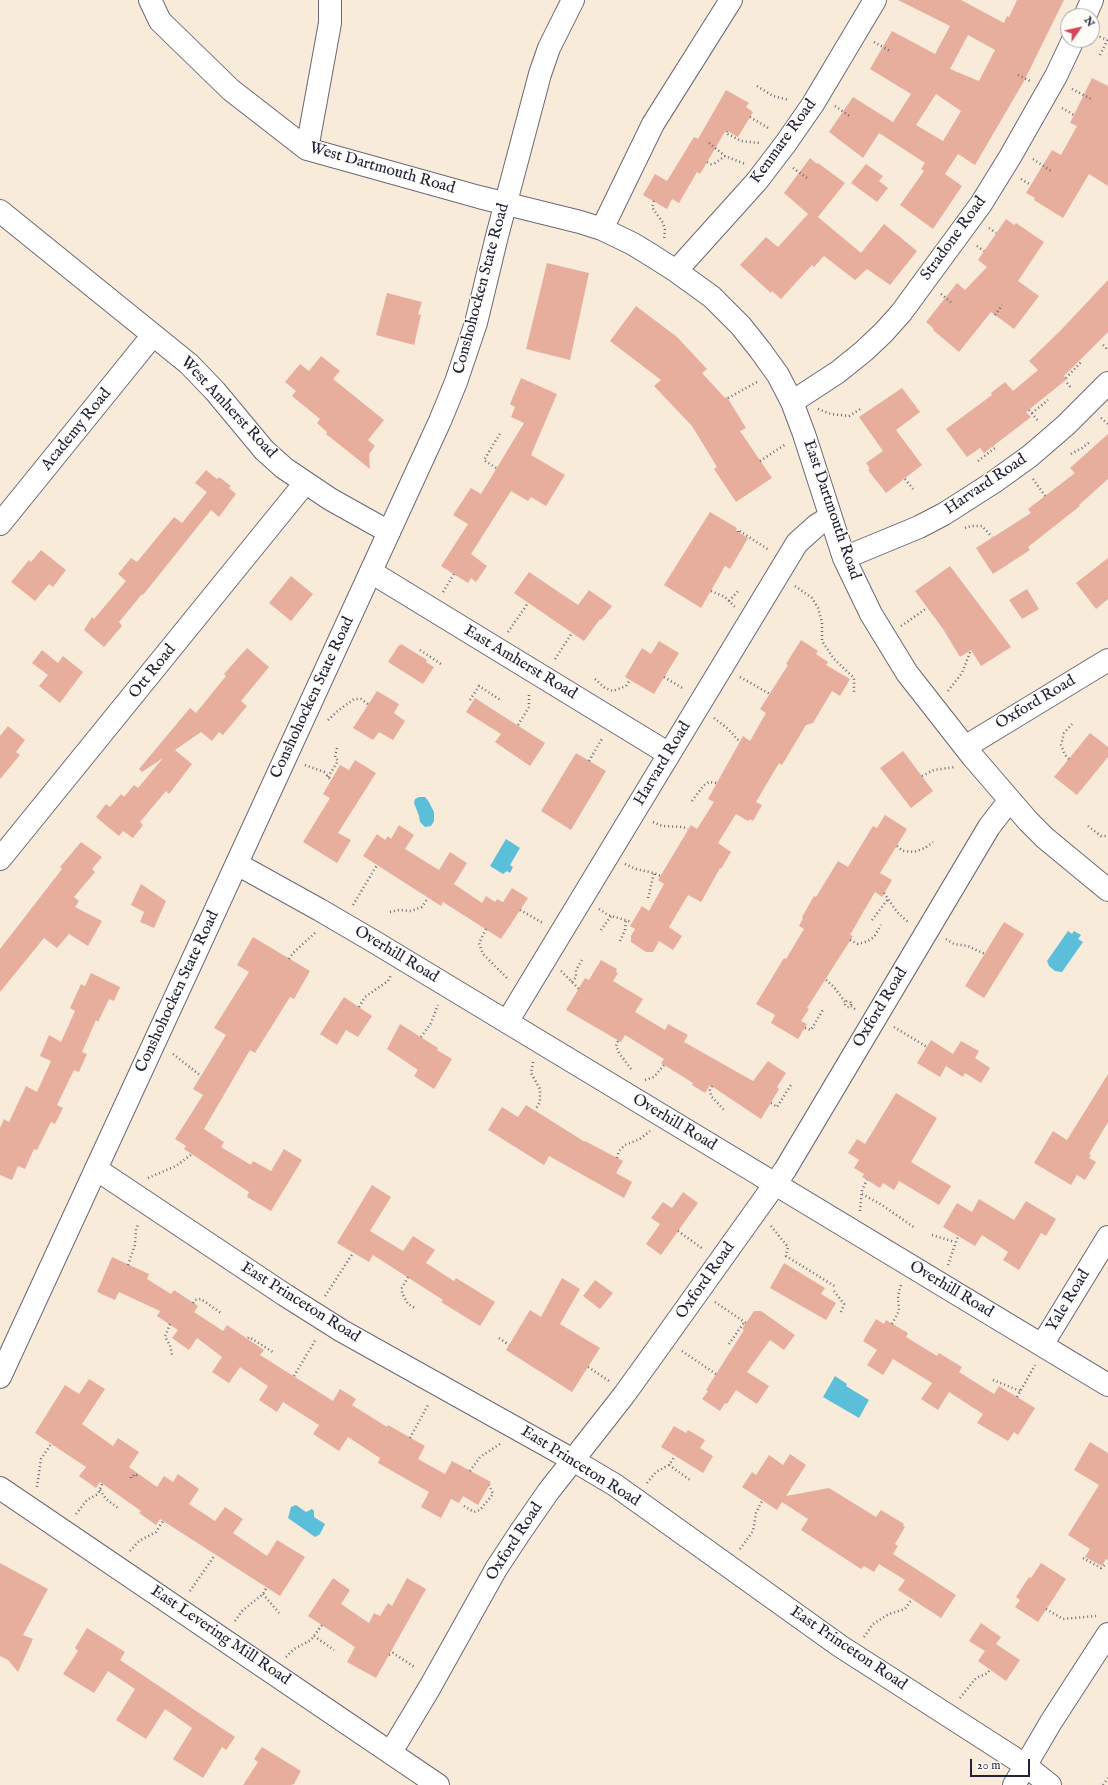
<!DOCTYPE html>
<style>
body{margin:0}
#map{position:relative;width:1108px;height:1785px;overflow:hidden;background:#f8ebda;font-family:"IM FELL English",serif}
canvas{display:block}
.north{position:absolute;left:1060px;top:8px;width:40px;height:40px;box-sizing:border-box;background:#fdfcf7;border:1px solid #a5a5ac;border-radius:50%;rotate:56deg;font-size:11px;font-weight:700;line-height:16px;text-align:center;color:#22223b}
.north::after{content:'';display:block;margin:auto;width:14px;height:18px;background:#d1495b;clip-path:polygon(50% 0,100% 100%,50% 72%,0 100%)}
.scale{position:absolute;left:970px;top:1759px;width:60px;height:18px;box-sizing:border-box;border:2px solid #22223b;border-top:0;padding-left:5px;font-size:12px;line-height:14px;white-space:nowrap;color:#22223b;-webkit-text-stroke:3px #fdfcf7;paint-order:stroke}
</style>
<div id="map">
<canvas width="1108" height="1785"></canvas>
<div class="north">N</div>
<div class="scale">20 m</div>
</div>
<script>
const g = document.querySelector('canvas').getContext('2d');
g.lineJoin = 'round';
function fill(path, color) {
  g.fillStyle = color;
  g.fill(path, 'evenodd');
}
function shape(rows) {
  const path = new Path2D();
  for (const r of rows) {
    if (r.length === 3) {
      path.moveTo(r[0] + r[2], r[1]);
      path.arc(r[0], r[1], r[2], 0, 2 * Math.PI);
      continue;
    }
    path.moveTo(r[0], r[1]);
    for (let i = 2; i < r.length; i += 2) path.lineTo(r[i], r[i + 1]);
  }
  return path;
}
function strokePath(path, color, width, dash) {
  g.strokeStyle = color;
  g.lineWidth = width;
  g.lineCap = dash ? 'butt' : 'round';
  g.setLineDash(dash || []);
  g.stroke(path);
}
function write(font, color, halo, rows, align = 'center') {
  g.font = font + ' "IM FELL English",serif';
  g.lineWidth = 3;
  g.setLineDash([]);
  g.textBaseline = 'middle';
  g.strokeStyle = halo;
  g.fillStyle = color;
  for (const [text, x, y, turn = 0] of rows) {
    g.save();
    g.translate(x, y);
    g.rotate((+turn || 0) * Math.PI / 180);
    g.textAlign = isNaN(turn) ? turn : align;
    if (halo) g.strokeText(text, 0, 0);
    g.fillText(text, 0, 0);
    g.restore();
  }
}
const water = shape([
 [419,797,425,797,429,802,434,812,434,821,431,826,425,827,420,822,419,816,414,803,415,799],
 [506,839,520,848,510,865,513,867,510,873,507,871,503,874,490,866],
 [1068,931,1072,934,1074,931,1081,935,1078,939,1083,942,1062,972,1055,971,1049,966,1047,961],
 [835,1376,847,1384,846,1386,869,1400,859,1418,823,1397],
 [296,1505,306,1512,312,1509,314,1511,314,1517,325,1524,320,1534,315,1537,288,1518,291,1507]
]);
const building = shape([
 [898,0,961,0,1004,23,1007,16,1009,17,1017,0,1064,0,1024,81,975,165,958,154,945,174,962,186,933,229,900,205,924,171,921,169,925,163,879,133,863,158,829,132,853,97,893,122,911,94,870,69,892,31,935,54,950,26],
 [968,35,995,50,979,81,950,69],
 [936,94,961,111,943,141,916,125],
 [1092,78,1108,86,1108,186,1089,174,1063,218,1034,200,1035,198,1026,193,1052,150,1061,155,1077,126,1070,123],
 [726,90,749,103,746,107,753,112,738,137,726,130,700,174,697,172,679,203,672,199,667,209,643,195,655,174,667,181,694,137,698,139],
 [810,158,817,164,818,163,845,183,818,217,861,253,884,224,917,251,890,285,867,269,855,280,824,256,814,267,812,265,781,299,772,291,771,293,740,265,766,237,778,247,808,214,784,193],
 [866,164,883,176,879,181,888,188,877,202,851,183],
 [1006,219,1014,225,1016,223,1044,242,1018,281,1039,296,1014,329,991,312,959,352,933,330,934,329,926,322,957,283,965,290,987,267,978,260],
 [547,263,589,273,570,360,526,349],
 [1108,280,1108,332,1064,376,1067,379,1026,412,1031,417,984,453,980,448,967,457,946,429,992,395,991,393,1005,382,1013,391,1038,370,1029,361,1061,330],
 [387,293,422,302,418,314,421,315,414,345,376,335],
 [636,306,677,337,707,369,702,373,725,398,727,397,746,428,740,431,772,478,736,502,714,469,717,467,692,426,654,386,661,380,610,341],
 [321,356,340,371,333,379,384,420,368,440,375,446,369,454,370,469,326,434,327,432,317,423,320,419,292,396,296,391,285,382,300,364,309,371],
 [521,378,557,394,531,455,565,475,546,506,531,497,528,501,511,491,471,554,487,566,476,582,471,578,468,583,441,566,468,524,453,515,471,488,481,494,524,423,511,417,515,407,510,404],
 [902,388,920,412,896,430,922,465,886,493,868,470,870,469,866,463,883,451,859,417],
 [1108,434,1108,479,1079,505,1080,506,1028,547,1030,550,993,574,976,548,1031,513,1028,509,1075,473,1070,468],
 [206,470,217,479,219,477,231,486,229,488,236,494,219,517,211,510,143,595,142,594,119,622,122,626,104,647,84,630,92,617,94,619,126,581,118,574,131,558,137,562,174,517,182,523,207,492,195,483],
 [710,512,737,528,736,531,748,538,730,569,725,566,701,608,664,585],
 [41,550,66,570,53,587,49,584,35,601,11,582,29,560,31,562],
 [1108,558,1108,599,1096,609,1076,583],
 [950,566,1011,647,981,666,971,650,960,657,943,629,915,591],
 [529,572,578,605,589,590,612,606,601,620,600,619,584,641,514,593],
 [291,576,313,594,291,621,269,603],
 [1027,589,1039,609,1022,619,1009,600],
 [801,640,818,651,816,654,828,662,826,665,850,679,840,696,832,691,813,723,806,725,782,765,779,763,756,802,762,805,753,821,750,819,748,821,736,814,718,843,731,852,721,869,720,868,701,902,688,895,669,927,682,936,673,950,659,941,653,952,646,952,631,942,631,936,635,929,630,926,642,906,649,911,664,884,658,880,691,825,697,829,714,802,708,799,743,736,750,741,766,713,760,709,788,665,786,664],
 [659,641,679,653,654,694,625,677,642,648,651,654],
 [401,644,427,660,426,662,434,667,423,684,388,662,399,645,400,646],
 [247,648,269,667,241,701,247,706,223,735,219,732,212,741,201,732,175,750,192,764,169,794,166,791,140,822,143,825,133,838,123,831,119,836,96,817,106,804,110,807,121,794,124,797,134,785,138,788,163,758,142,772,139,769,190,708,196,713,226,676,224,674],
 [42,650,58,663,63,656,83,672,60,703,39,686,48,675,32,663],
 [377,691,399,704,394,713,405,721,393,740,379,732,373,740,353,728],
 [475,698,545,743,530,766,495,742,501,734,466,712],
 [8,726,25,740,16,752,20,755,0,779,0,736],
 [1090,733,1108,747,1108,757,1077,795,1054,777],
 [903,751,933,791,911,808,880,768],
 [576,753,606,771,571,830,541,811],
 [355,760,376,773,338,833,351,840,337,863,303,842,330,798,323,794,340,765,349,770],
 [885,815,907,829,880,873,892,880,882,897,875,892,862,914,850,935,853,936,807,1008,809,1009,801,1021,807,1024,798,1039,771,1023,775,1015,756,1004,784,958,786,959,804,929,799,926,803,918,802,917,814,896,816,897,838,861,848,867,873,826,877,828],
 [399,825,414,835,405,849,439,870,450,852,467,863,454,884,482,903,486,896,495,902,497,899,503,902,512,888,528,898,501,939,443,902,441,906,363,856,377,834,385,840,388,836,391,839],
 [81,842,102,857,92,869,95,872,74,897,79,901,75,907,102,921,88,946,69,934,57,948,44,938,0,992,0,949,62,869,60,867],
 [141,884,166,901,154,928,140,922,144,912,131,905],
 [1004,922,1024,934,984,998,965,986],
 [253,937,310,971,294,999,290,997,255,1053,250,1050,204,1129,224,1142,221,1147,251,1165,253,1161,271,1171,284,1149,302,1160,271,1211,247,1197,249,1192,184,1149,186,1146,175,1139,203,1095,193,1089,226,1035,214,1028,249,972,237,965],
 [601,960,617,969,616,972,618,973,613,981,643,999,635,1012,665,1030,668,1024,688,1035,684,1042,753,1081,768,1061,786,1073,777,1087,779,1089,761,1119,710,1085,705,1093,692,1085,693,1083,661,1063,664,1059,625,1035,621,1042,566,1010,585,978,589,980],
 [91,973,120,987,114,1001,109,999,98,1022,96,1020,82,1052,87,1054,79,1072,74,1070,57,1105,63,1108,55,1124,51,1122,37,1150,34,1149,25,1169,18,1166,12,1180,0,1175,0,1128,4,1119,9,1122,26,1086,37,1092,51,1061,40,1056,49,1035,61,1042,75,1011,70,1008,81,984,85,986],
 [344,997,372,1016,358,1037,346,1030,337,1045,320,1034],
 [400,1024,438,1048,437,1050,452,1059,434,1089,414,1076,418,1070,387,1049],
 [931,1040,953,1054,961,1041,979,1051,975,1058,990,1068,981,1083,965,1073,963,1077,946,1066,940,1077,917,1063],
 [1108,1074,1108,1122,1089,1154,1091,1155,1089,1158,1096,1162,1085,1180,1077,1175,1071,1185,1034,1163,1053,1131,1067,1140],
 [896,1093,937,1118,911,1162,951,1186,939,1205,899,1181,894,1190,883,1183,880,1188,862,1177,864,1174,854,1168,859,1160,848,1153,857,1139,865,1144],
 [526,1105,585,1142,585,1141,623,1161,616,1173,632,1182,624,1198,549,1156,544,1165,488,1130,502,1107,518,1117],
 [372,1185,391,1197,370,1231,403,1251,413,1236,435,1250,426,1263,454,1281,456,1278,495,1302,480,1326,441,1302,443,1300,373,1255,369,1262,337,1243],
 [683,1192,698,1203,661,1255,646,1244,660,1224,651,1218,663,1202,672,1208],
 [979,1199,1014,1220,1026,1201,1056,1219,1046,1236,1041,1233,1019,1270,1003,1260,1008,1252,982,1235,975,1246,943,1227,957,1203,972,1212],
 [112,1257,149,1274,147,1279,171,1294,174,1290,198,1306,194,1312,223,1331,227,1325,264,1350,260,1355,333,1401,340,1389,356,1399,352,1405,387,1427,388,1425,425,1446,418,1459,445,1474,452,1461,491,1482,478,1505,463,1496,459,1503,451,1499,441,1518,421,1507,429,1492,378,1463,380,1458,348,1437,339,1451,313,1434,319,1425,283,1402,277,1412,259,1400,268,1386,240,1367,229,1383,212,1372,222,1357,197,1338,189,1350,172,1338,178,1330,157,1316,160,1311,119,1292,115,1300,97,1292],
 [784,1263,825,1288,821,1294,836,1303,826,1320,770,1288],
 [562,1278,580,1289,560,1324,600,1348,572,1392,506,1350,530,1310,541,1317],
 [595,1280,613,1293,600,1309,583,1296],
 [754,1311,761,1311,795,1335,784,1350,770,1340,747,1372,769,1386,757,1404,736,1390,727,1404,725,1403,720,1411,702,1399,708,1391,706,1390,744,1330,742,1329],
 [876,1319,884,1324,886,1320,908,1333,906,1337,937,1356,939,1353,962,1367,959,1372,994,1394,999,1386,1035,1408,1018,1435,1014,1432,1008,1441,977,1423,983,1414,949,1392,938,1410,921,1399,932,1383,893,1359,883,1375,867,1365,877,1350,863,1341],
 [89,1379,105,1389,82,1424,113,1446,118,1438,139,1452,129,1467,157,1487,164,1476,173,1482,178,1474,199,1489,189,1504,215,1521,225,1507,243,1519,233,1533,267,1556,277,1540,305,1557,280,1596,160,1519,156,1525,139,1513,141,1511,100,1482,96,1488,79,1476,86,1467,35,1433,65,1385,79,1394],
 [674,1426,686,1433,688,1430,705,1440,700,1448,713,1456,703,1473,661,1447],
 [1090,1442,1108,1453,1108,1560,1106,1559,1102,1566,1085,1557,1090,1549,1068,1535,1099,1485,1074,1470],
 [790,1454,806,1465,786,1496,829,1488,876,1517,881,1510,904,1524,903,1526,905,1527,895,1544,898,1546,893,1554,956,1595,941,1618,898,1590,905,1580,879,1564,874,1572,864,1566,861,1569,801,1530,808,1519,782,1502,777,1510,742,1487,752,1472,756,1475,769,1455,783,1465],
 [0,1563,48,1589,23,1635,33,1639,18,1672,8,1660,0,1656],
 [1041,1563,1066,1579,1038,1622,1015,1607,1020,1600,1016,1597,1029,1577,1031,1578],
 [333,1578,350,1590,341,1604,369,1623,374,1613,380,1616,388,1603,392,1606,407,1578,426,1589,376,1678,347,1662,355,1647,308,1616],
 [981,1623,1001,1637,996,1644,1020,1660,1006,1681,978,1661,985,1651,969,1641],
 [87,1628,125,1652,120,1660,235,1737,226,1750,222,1747,203,1778,173,1759,192,1728,165,1709,146,1739,116,1720,135,1689,108,1671,94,1693,63,1674,78,1651,75,1648],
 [262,1747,301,1771,294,1784,291,1785,243,1785,258,1762,254,1759]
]);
const path = shape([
 [1096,35,1107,40],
 [874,42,890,51],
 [1100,55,1108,39],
 [1018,75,1030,81],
 [757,86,773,96,789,100],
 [1072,89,1093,100],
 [835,106,851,117],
 [1062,108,1074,115],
 [750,117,770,129],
 [727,131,726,133,741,141,759,143],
 [709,143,725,156,745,164],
 [1033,159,1051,171],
 [707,162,711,164,715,163,725,156],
 [793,168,807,178],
 [1021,179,1031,185],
 [654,201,652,207,663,223,665,230,664,240],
 [989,228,996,233],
 [977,246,984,251],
 [941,294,953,304],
 [995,315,1002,305],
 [1103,345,1108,350],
 [1066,378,1082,361],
 [1067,383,1072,389],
 [728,398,757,382],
 [818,409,831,414,849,416,862,408],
 [1029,410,1039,422],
 [1032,413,1048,400],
 [1101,418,1108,424],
 [1071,454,1082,448,1091,441],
 [760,461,786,444],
 [978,461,995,448,993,446],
 [496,468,484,460,501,432],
 [905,479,913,489],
 [1033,479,1045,496],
 [965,528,971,526,982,526,992,537],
 [738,532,738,530,769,550],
 [795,586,812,598,818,608,822,622,822,641,834,659,854,678,854,693],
 [711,591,725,597,735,607],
 [443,592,454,574],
 [729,601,739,590],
 [901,626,927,608],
 [508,632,528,603],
 [420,650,441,664],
 [555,659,572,633],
 [664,677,684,689],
 [740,677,770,694],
 [595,679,605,688,613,691,626,686,630,680],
 [948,691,962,673,971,650],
 [470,700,479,686,502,701],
 [714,718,727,728,740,742],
 [328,720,339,710,354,699,361,699,368,704],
 [518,725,529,707,529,693],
 [1069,759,1065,755,1061,745,1064,733,1072,724],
 [589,761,603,737],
 [305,765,324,772,331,780],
 [922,776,934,770,955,767],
 [328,777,338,761,335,757,337,748],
 [692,801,704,785,709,782,717,783],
 [653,822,662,826,683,827,688,829],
 [1088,826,1101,836,1108,836],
 [897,846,903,851,914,852,925,848,933,842],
 [625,864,636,869,654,873,661,876],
 [884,893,897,912,909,923],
 [648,898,654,873],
 [353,905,377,865],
 [599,909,608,915,632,922],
 [520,910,543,923],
 [390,912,399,910,411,911,422,907,428,898],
 [872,920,888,899],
 [486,929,479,943,483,954,509,980],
 [601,930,611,916],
 [946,939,954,944,968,946,985,954],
 [850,940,858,944,868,941,874,937,881,925],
 [620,941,625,930,626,920],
 [289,959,293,953,316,932],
 [561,971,579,989],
 [826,980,834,987,845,1002],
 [572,982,576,977,576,970,582,960],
 [848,1004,3],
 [851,1006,856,1010],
 [359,1007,365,997,388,981,391,975],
 [894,1027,927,1047],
 [805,1028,811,1030,824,1008],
 [421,1037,431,1023,438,1005],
 [618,1041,616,1046,619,1053,631,1069],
 [173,1054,201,1076],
 [533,1062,531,1073,540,1089,540,1102,535,1110],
 [645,1080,654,1077,664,1065],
 [712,1086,710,1090,711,1096,724,1110],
 [771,1103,777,1107,791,1085],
 [617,1158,619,1151,625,1145,640,1139,650,1131],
 [148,1178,176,1166,192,1154],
 [862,1194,882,1205,915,1228],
 [860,1211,862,1190,867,1180],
 [771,1226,788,1247,786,1256,836,1287],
 [678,1231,703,1249],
 [932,1235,955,1242],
 [128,1265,135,1245,136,1229,139,1223],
 [948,1265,958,1236],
 [408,1277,402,1288,402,1293,408,1304,415,1308],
 [834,1291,844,1304,841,1312],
 [325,1296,353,1253],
 [715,1302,746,1323,743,1324,729,1344],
 [193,1303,195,1300,201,1299,221,1313],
 [170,1324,165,1337,170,1345,172,1355],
 [892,1324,899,1311,898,1296,901,1285],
 [248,1338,249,1337,273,1352],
 [499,1338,509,1345],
 [682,1351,716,1374],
 [588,1367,609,1381],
 [294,1376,316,1339],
 [993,1380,1020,1391],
 [1017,1397,1035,1365],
 [410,1438,429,1403],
 [669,1465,690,1480],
 [470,1471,480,1457,500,1444],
 [131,1477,131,1478,135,1474,139,1477],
 [647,1483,656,1472,669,1465,675,1456],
 [37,1487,41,1459,51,1444],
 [100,1490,106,1499,118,1508],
 [464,1506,474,1512,480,1510,493,1494,489,1485],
 [76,1514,87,1500,98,1494,102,1484],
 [740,1549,753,1531,756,1513,762,1501],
 [130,1551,139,1541,156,1532,163,1521],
 [1083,1558,1101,1568,1106,1564],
 [190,1591,215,1555],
 [263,1594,279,1613],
 [1046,1609,1063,1619,1096,1616],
 [235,1621,242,1611,263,1594,267,1587],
 [314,1636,334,1650],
 [864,1637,873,1624,889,1614,905,1609,912,1599],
 [389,1655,393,1653,416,1668],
 [286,1657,294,1649,311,1640,322,1625],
 [960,1698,976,1678,988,1673,990,1669],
 [1103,1785,1108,1778]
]);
const minor = shape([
 [150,0,160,21,231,90,307,149,479,197,580,222,602,229,633,244,651,255,676,271,712,297,741,326,760,350,778,375,792,402,804,434,844,558,871,614,907,673,972,756,1028,821,1045,838,1108,890],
 [1085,16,1092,0],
 [307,149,330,23,330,0],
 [0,211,189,364,215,391,264,450,284,468,330,499,389,532],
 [602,229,653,124,731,0],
 [676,271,757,181,786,143,813,104,875,0],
 [792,402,838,372,864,351,884,332,901,313,981,204,1010,157,1056,76,1073,40],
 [0,524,153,335],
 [844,558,919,527,944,514,994,482,1030,456,1066,425,1108,383],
 [371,572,669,754],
 [965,747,1108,660],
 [0,859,305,483],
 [237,864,320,910,373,941,1108,1385],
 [507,1022,797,543,817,525,830,517],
 [96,1169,285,1295,342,1331,573,1460,615,1485,840,1646,1025,1765,1050,1785],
 [1042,1345,1108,1237],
 [0,1488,438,1785],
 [391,1752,430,1687,496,1569,519,1534,548,1492,624,1395,660,1345,785,1170,989,827,1009,801],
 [1014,1785,1051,1722,1108,1634]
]);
const major = shape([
 [0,1377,192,961,440,421,456,382,476,323,497,236,540,74,549,48,573,0]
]);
const streetNames = [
 ["Kenmare Road",784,142,-54],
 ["West Dartmouth Road",382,169,16],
 ["Stradone Road",954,239,-54],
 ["Conshohocken State Road",482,289,-75],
 ["West Amherst Road",228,408,47],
 ["Academy Road",77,430,-51],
 ["Harvard Road",986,485,-34],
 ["East Dartmouth Road",831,510,71],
 ["East Amherst Road",520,663,31],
 ["Ott Road",153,672,-51],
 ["Conshohocken State Road",313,698,-65],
 ["Oxford Road",1036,703,-31],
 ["Harvard Road",663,764,-59],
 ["Overhill Road",396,955,31],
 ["Conshohocken State Road",178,992,-65],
 ["Oxford Road",881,1008,-59],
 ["Overhill Road",674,1123,31],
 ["Oxford Road",706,1281,-55],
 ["Overhill Road",951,1290,31],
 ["Yale Road",1069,1301,-59],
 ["East Princeton Road",300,1303,32],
 ["East Princeton Road",580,1467,32],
 ["Oxford Road",515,1542,-57],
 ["East Levering Mill Road",220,1636,34],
 ["East Princeton Road",848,1649,34]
];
fill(water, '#5bbfd9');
fill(building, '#e8ae9d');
strokePath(minor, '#6d6873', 24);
strokePath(major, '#6d6873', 24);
strokePath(path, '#6d6873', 2.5, [1, 3]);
strokePath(minor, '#fff', 22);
strokePath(major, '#fff', 22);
write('16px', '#22223b', '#fdfcf7', streetNames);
</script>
